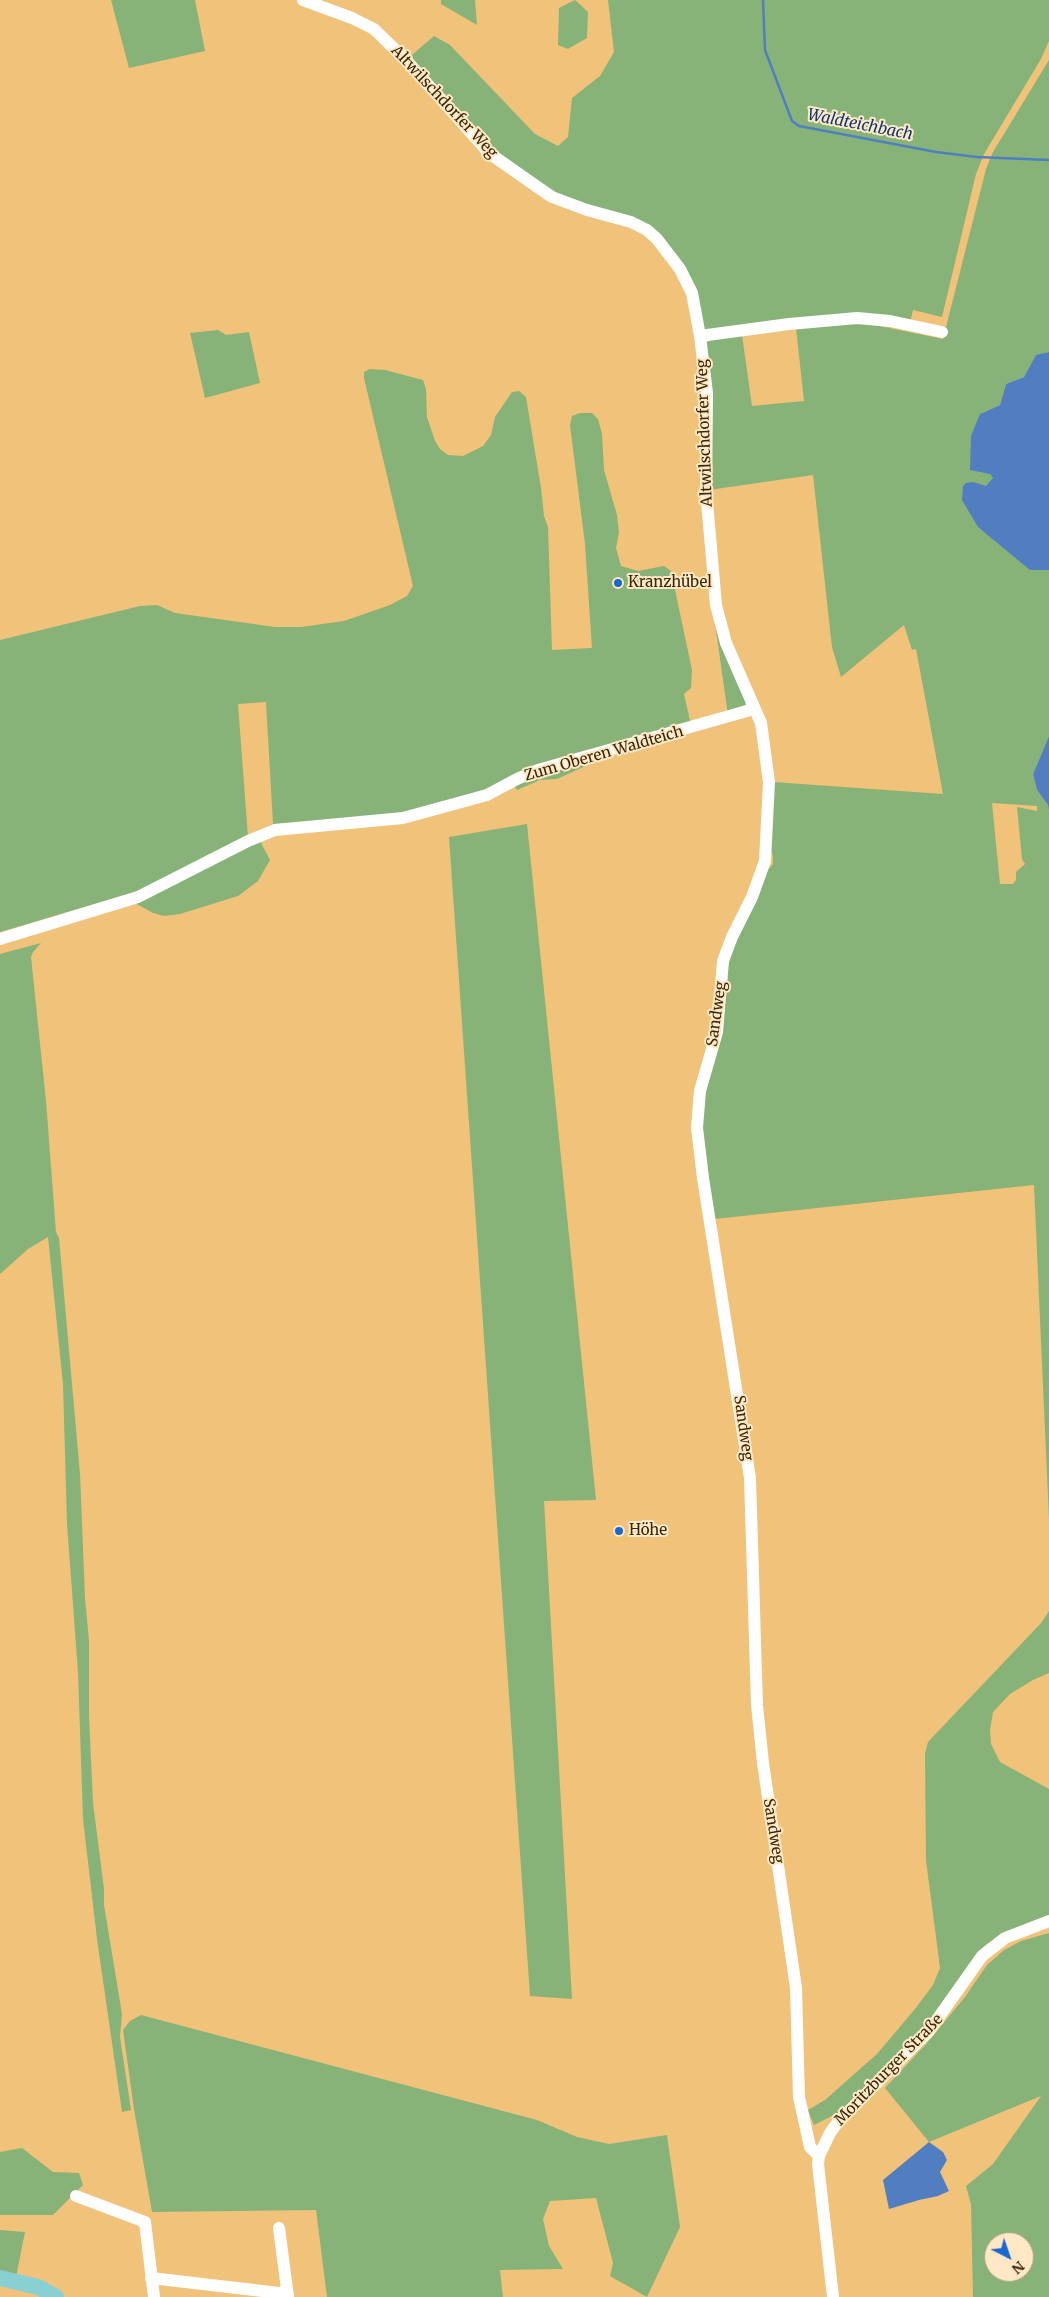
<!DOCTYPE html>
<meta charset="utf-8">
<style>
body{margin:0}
#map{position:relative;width:1049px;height:2297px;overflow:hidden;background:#f0c27a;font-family:Merriweather,serif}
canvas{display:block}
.north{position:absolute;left:984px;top:2232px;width:50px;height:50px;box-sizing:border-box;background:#ffe8c5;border:1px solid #b09b79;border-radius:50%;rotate:139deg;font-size:14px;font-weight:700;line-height:20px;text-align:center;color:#392708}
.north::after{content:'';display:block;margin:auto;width:18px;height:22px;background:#1967d1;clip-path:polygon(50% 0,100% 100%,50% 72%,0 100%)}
</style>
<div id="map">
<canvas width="1049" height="2297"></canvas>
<div class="north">N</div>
</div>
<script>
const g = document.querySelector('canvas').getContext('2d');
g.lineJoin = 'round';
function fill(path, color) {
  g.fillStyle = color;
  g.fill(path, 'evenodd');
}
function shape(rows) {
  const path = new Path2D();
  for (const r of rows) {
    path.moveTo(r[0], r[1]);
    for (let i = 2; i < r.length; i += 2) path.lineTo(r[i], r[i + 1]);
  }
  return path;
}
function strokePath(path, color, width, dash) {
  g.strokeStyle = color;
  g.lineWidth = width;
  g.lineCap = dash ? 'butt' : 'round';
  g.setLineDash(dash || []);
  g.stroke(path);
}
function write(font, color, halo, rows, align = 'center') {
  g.font = font + ' Merriweather,serif';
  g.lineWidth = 4;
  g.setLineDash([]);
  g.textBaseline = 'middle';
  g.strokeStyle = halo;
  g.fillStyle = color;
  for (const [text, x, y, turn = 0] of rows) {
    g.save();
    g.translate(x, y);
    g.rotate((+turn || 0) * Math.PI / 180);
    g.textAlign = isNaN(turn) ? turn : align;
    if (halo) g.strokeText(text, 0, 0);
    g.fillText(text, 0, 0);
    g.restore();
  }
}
const green = shape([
 [111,0,195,0,205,51,129,68],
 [441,0,475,0,477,25,441,4],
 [575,0,588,12,587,38,568,49,558,45,559,8],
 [608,0,1049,0,1049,41,1041,59,984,154,976,174,942,317,913,310,910,323,884,317,700,333,692,293,657,239,587,210,512,170,406,60,434,36,450,45,535,134,558,146,568,137,572,98,600,76,614,52],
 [1049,60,1049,352,1036,356,1024,377,1006,384,1000,405,980,414,992,460,1030,570,1049,570,1049,736,1033,774,1037,790,1048,805,1049,813,1049,1519,1034,1185,714,1219,701,1118,729,962,736,938,766,872,773,864,773,856,771,851,773,782,943,794,916,649,912,650,904,625,841,677,832,647,813,475,709,490,706,343,712,339,742,335,752,406,804,401,796,328,860,322,943,339,986,169,993,152],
 [992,803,1037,806,1037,811,1017,807,1022,859,1025,864,1016,872,1016,880,1013,884,1000,884],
 [218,330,226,335,249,332,260,383,205,398,190,333],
 [370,369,385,370,423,380,426,389,427,417,435,441,440,449,448,455,463,456,483,446,491,435,495,417,512,392,519,391,526,397,541,488,544,516,548,527,552,650,592,648,585,544,570,425,572,416,580,413,592,413,598,419,602,434,604,470,617,515,619,532,616,548,621,566,638,571,664,566,671,571,692,670,691,688,684,694,691,725,596,752,594,762,557,779,540,780,517,790,514,785,401,816,273,824,266,702,238,704,248,837,260,841,270,860,258,881,238,896,180,914,164,916,153,913,122,896,0,932,0,640,140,606,157,605,175,613,275,627,301,627,344,621,390,605,407,596,413,586,364,378,364,372],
 [714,616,746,703,742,710,728,715],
 [527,824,596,1500,544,1501,572,1999,530,1996,449,837],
 [41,943,33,952,31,957,46,1101,56,1232,59,1238,80,1474,85,1598,89,1641,89,1716,93,1803,104,1889,104,1905,122,2014,120,2037,131,2110,122,2112,97,1939,83,1819,78,1672,67,1524,63,1384,48,1237,28,1249,0,1274,0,954],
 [1049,1611,1049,1673,1033,1680,1010,1694,993,1712,990,1730,991,1744,1000,1762,1049,1789,1049,1915,1003,1933,984,1946,923,2029,840,2112,814,2125,808,2110,825,2100,877,2054,915,2009,933,1985,940,1968,926,1860,925,1754,928,1742,1042,1622],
 [1049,1933,1049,2297,973,2297,971,2204,966,2186,993,2164,1041,2096,929,2142,885,2088,927,2043,965,1997,987,1965,1004,1950,1021,1941],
 [994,2242,1024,2242,1024,2272,994,2272],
 [141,2015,537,2120,577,2137,609,2144,667,2135,680,2227,647,2297,610,2276,613,2263,596,2198,550,2201,543,2219,549,2246,563,2269,500,2270,503,2297,327,2297,316,2210,152,2212,134,2109,123,2030,130,2021],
 [22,2148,53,2172,79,2173,83,2185,53,2215,0,2215,0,2152],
 [0,2230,25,2232,16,2277,0,2275]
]);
const water = shape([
 [1049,352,1049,570,1030,570,978,527,962,500,963,486,966,483,973,482,986,486,993,478,990,474,970,470,971,436,980,414,1000,405,1006,384,1024,377,1036,355],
 [1049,736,1049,812,1048,805,1037,790,1033,774],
 [929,2142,943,2152,947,2160,940,2172,949,2191,938,2196,919,2200,889,2209,883,2180]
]);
const stream = shape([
 [763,0,765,50,792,121,799,126,936,152,977,157,1049,160]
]);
const minor = shape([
 [303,0,352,18,374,29,406,60,489,153,536,186,552,197,587,210,631,222,647,230,657,239,680,269,692,293,700,336,707,393,706,490,716,605,726,643,761,723,769,782,765,861,752,897,732,937,723,961,717,1032,700,1091,697,1128,703,1178,750,1478,757,1705,763,1763,796,1988,799,2097,810,2147,819,2156],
 [700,336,789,324,857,318,890,321,942,332],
 [0,939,138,897,248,841,275,830,403,818,487,795,517,779,538,770,754,709],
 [76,2196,145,2222,154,2297],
 [279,2228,288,2297],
 [151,2278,288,2294],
 [833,2297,818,2164,819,2156,830,2133,838,2122,929,2031,982,1956,1005,1938,1049,1921]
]);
const major = shape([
 [0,2278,38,2287,56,2297]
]);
const markers = [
 [618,583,5,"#1967d1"],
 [619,1531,5,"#1967d1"]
];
const streetNames = [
 ["Altwilschdorfer Weg",444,102,47],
 ["Altwilschdorfer Weg",705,433,-92],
 ["Zum Oberen Waldteich",604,754,-16],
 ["Sandweg",717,1014,-82],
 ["Sandweg",743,1428,82],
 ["Sandweg",773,1831,81],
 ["Moritzburger Straße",889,2070,-46]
];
const poiNames = [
 ["Kranzhübel",628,583],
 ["Höhe",629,1531]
];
const waterNames = [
 ["Waldteichbach",860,125,11]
];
fill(green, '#87b379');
fill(water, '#517ec1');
strokePath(stream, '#517ec1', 2.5);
strokePath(minor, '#fff', 12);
strokePath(major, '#89d0d3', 16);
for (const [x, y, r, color] of markers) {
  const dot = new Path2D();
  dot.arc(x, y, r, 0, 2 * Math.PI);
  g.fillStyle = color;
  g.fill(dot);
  strokePath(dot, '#ffe8c5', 2);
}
write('15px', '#392708', '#ffe8c5', streetNames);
write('15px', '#392708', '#ffe8c5', poiNames, 'left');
write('italic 16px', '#0d3977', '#ffe8c5', waterNames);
</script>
